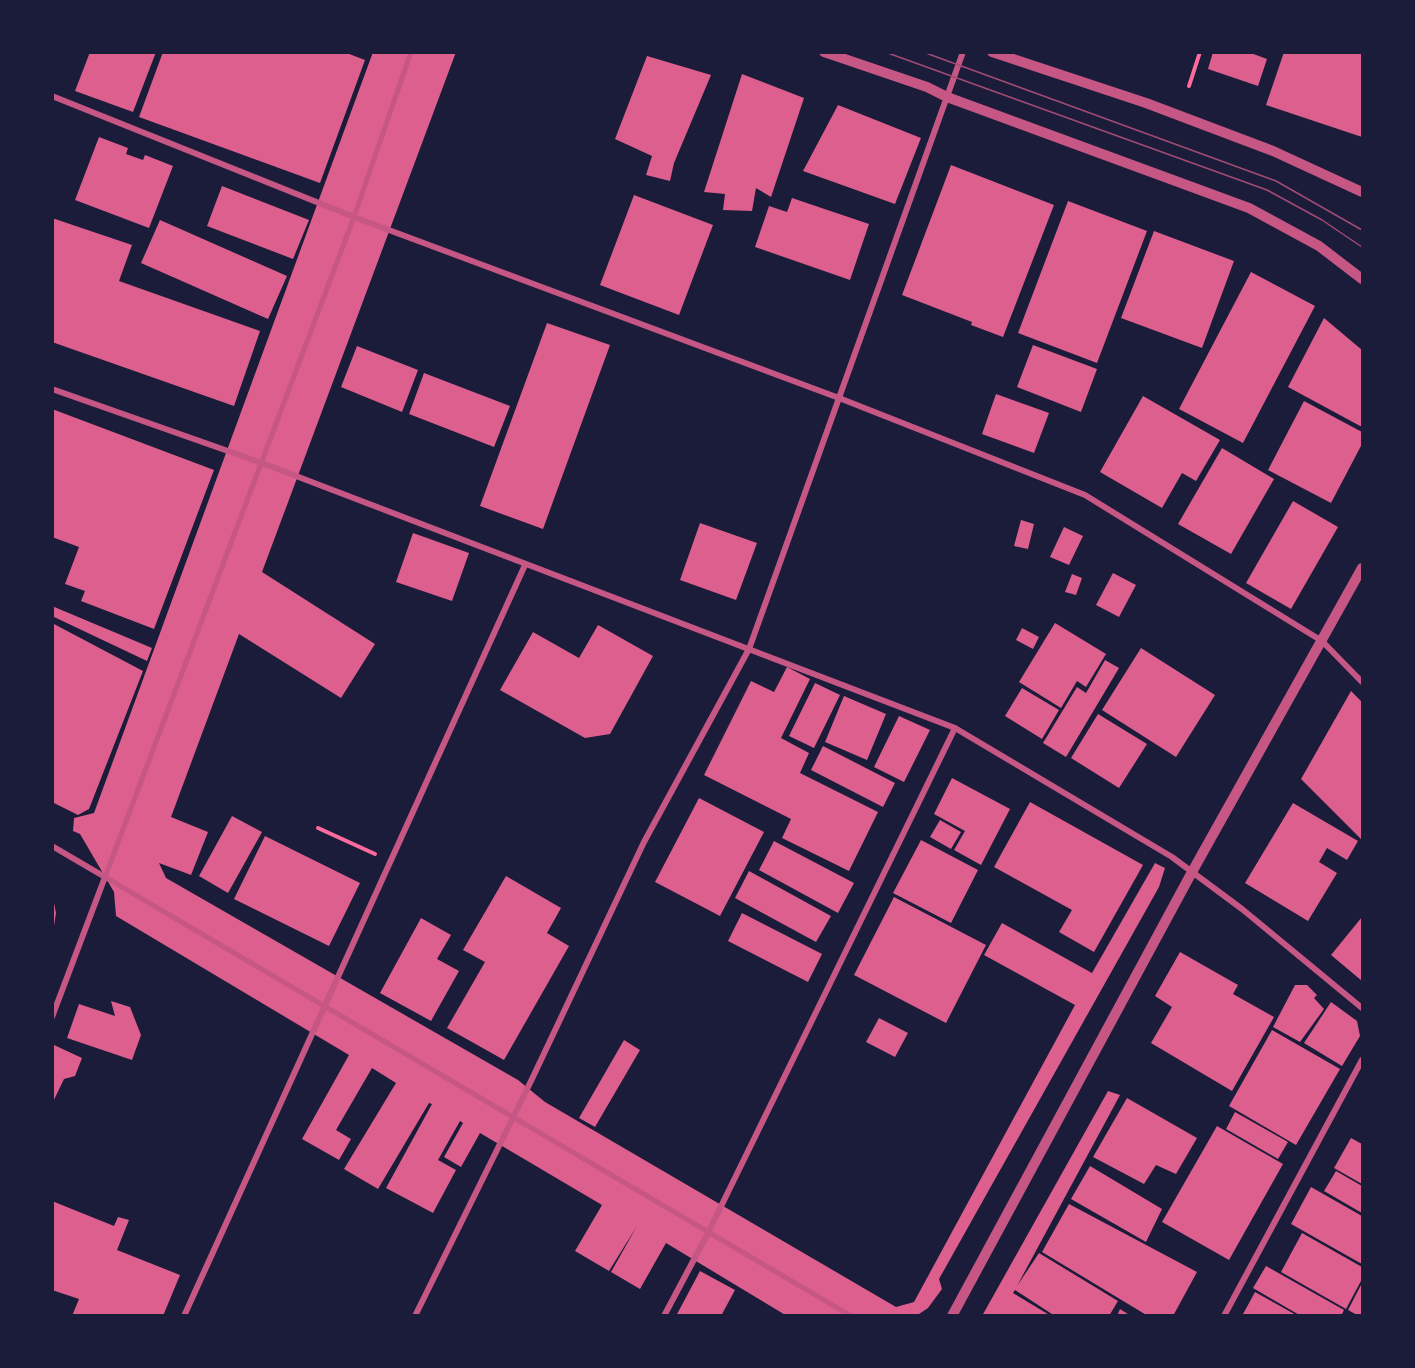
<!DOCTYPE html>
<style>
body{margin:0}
#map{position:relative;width:1415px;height:1368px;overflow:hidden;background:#1b1b3a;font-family:Arial,sans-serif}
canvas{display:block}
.frame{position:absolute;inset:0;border:54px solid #1b1b3a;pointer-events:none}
</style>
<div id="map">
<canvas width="1415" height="1368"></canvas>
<div class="frame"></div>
</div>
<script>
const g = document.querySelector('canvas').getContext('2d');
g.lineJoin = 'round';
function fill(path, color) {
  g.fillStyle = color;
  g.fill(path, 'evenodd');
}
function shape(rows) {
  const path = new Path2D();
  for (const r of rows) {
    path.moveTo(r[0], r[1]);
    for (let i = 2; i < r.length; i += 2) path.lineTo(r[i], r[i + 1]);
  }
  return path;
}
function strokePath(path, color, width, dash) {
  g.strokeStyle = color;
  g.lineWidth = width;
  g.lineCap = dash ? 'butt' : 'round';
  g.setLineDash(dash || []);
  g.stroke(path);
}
const building = shape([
 [90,52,156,52,133,112,75,91],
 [163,52,344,52,365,60,320,183,139,117],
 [373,52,456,52,262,572,375,644,341,698,239,634,171,817,208,832,191,875,159,863,166,878,518,1080,545,1102,896,1307,914,1302,1075,1005,984,955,1002,923,1092,973,1155,863,1165,868,1159,887,939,1279,942,1289,928,1308,916,1316,787,1316,666,1243,640,1289,611,1272,637,1226,609,1271,575,1251,602,1205,480,1133,461,1167,444,1157,463,1123,460,1121,438,1160,456,1170,433,1213,386,1188,432,1104,429,1103,378,1189,344,1169,396,1083,372,1068,336,1130,351,1139,339,1160,302,1139,349,1055,116,916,114,892,80,834,73,831,74,818,94,813],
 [1213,52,1248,52,1267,59,1258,86,1208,69],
 [1284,52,1362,52,1362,137,1266,105],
 [647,56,711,75,674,163,670,181,646,175,652,156,615,139],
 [742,74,804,98,771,197,756,188,752,211,723,210,725,194,704,192],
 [838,105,921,138,895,204,803,171],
 [99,137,128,148,126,154,143,160,145,155,173,166,149,228,75,200],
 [951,165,1054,205,1003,337,971,325,972,322,902,295],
 [222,186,309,220,293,259,207,226],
 [634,195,713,225,679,315,600,285],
 [792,198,869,224,850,280,755,247,769,206,787,212],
 [1068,201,1147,231,1097,363,1018,333],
 [52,218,132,245,119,281,260,331,234,406,52,342],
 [160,220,287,276,268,319,141,263],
 [1154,231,1234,261,1202,348,1121,318],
 [1251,272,1315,306,1243,443,1179,409],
 [1324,318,1362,350,1362,427,1288,387],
 [547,323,610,345,543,529,480,506],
 [1033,345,1097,369,1081,412,1017,387],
 [357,346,418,370,402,412,341,387],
 [424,373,510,406,494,447,409,414],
 [996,394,1049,413,1034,453,982,434],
 [1143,396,1220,440,1196,481,1182,473,1162,508,1100,472],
 [1304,401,1362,432,1362,444,1331,503,1268,470],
 [52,409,214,470,154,629,81,601,85,591,65,584,79,547,52,537],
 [1222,448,1274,479,1231,554,1178,524],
 [1293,501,1338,527,1291,609,1246,583],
 [1021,520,1034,524,1028,549,1014,546],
 [700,523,757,543,736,600,680,580],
 [1064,527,1083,536,1069,565,1050,557],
 [413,533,469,553,452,601,396,582],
 [1113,573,1136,585,1119,617,1096,605],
 [1072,574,1082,578,1076,595,1065,592],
 [52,606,152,648,147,661,52,616],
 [52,623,143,671,89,809,78,815,52,802],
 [1055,623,1106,654,1086,687,1077,681,1061,708,1019,682],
 [598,625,653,656,610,734,585,738,500,690,533,632,579,658],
 [1022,628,1039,637,1033,649,1016,640],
 [1141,648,1215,695,1176,757,1102,710],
 [1105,660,1119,668,1066,757,1043,743,1077,687,1086,693],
 [787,667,810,679,781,738,809,753,800,773,878,812,849,871,782,838,791,819,704,775,751,681,774,692],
 [815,683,840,695,814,748,789,736],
 [1022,688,1059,710,1042,739,1005,716],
 [1351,691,1362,702,1362,840,1301,779],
 [844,696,886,714,867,760,825,742],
 [1098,714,1147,744,1119,788,1071,758],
 [899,716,930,730,904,782,874,767],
 [823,746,895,783,883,807,811,770],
 [952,778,1010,809,981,865,954,850,965,831,934,814],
 [699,798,764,832,720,916,655,882],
 [1030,802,1143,865,1094,952,1059,932,1072,910,994,867],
 [1293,803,1358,841,1347,860,1327,848,1319,862,1337,873,1308,921,1245,883],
 [232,816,262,832,228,893,199,876],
 [940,820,961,832,951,849,930,837],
 [265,836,360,883,329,946,234,899],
 [921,840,978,870,951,923,893,893],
 [774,841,854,883,838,913,759,870],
 [749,871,831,916,816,942,735,898],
 [506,876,561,908,547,933,569,946,504,1060,447,1028,485,962,463,950],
 [894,897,986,945,946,1023,854,975],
 [53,898,56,913,54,926,52,926],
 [742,913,822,954,808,982,728,941],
 [1362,917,1362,981,1331,955],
 [421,918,451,935,437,959,459,971,431,1021,380,993],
 [1180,952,1238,985,1233,994,1274,1017,1232,1091,1151,1043,1172,1007,1155,996],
 [1295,985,1307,985,1317,995,1314,998,1324,1009,1300,1042,1273,1027],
 [111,1001,130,1007,141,1035,132,1060,67,1038,79,1004,115,1016],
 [1331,1002,1357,1021,1360,1036,1342,1066,1304,1043],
 [879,1018,908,1033,895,1057,866,1042],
 [1272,1030,1340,1069,1296,1145,1229,1106],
 [624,1040,640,1050,595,1127,579,1118],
 [54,1045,82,1058,75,1076,64,1079,52,1104],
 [1108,1091,1120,1095,1017,1286,1039,1253,1118,1301,1109,1316,1055,1316,1015,1290,1013,1293,1051,1316,982,1316],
 [1127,1098,1197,1138,1176,1174,1156,1165,1144,1184,1093,1157],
 [1235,1112,1288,1142,1278,1159,1226,1129],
 [1217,1126,1283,1164,1229,1260,1162,1222],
 [1351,1138,1362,1144,1362,1184,1334,1168],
 [1090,1166,1162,1209,1146,1242,1071,1199],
 [1336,1171,1362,1186,1362,1213,1324,1191],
 [1311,1187,1362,1216,1362,1264,1291,1224],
 [52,1201,114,1226,118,1217,129,1220,117,1250,180,1275,163,1316,72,1316,79,1299,52,1290],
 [1069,1204,1197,1272,1173,1316,1148,1316,1042,1252],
 [1302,1233,1362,1267,1362,1279,1346,1309,1281,1272],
 [1266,1266,1344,1310,1341,1316,1301,1316,1253,1288],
 [700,1271,735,1290,721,1316,676,1316],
 [1362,1283,1362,1316,1359,1316,1348,1310],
 [1255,1292,1298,1316,1242,1316],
 [1120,1309,1131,1316,1117,1316]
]);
const path = shape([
 [1189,86,1200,52],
 [318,828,375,854]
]);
const pedestrian = shape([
 [411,52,354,217,105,877,851,1316]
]);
const minor = shape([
 [52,96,354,217,839,398,1085,495,1322,641,1362,682],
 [52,389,262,463,955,728,1172,857,1242,909,1362,1008],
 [52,846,105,877,52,1017],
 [184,1316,525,565],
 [415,1316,532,1079,644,842,749,649,963,52],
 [664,1316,708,1233,955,728],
 [1224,1316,1362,1060]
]);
const tertiary = shape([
 [824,52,927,87,947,97,1249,208,1319,246,1362,279],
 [992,52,1146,103,1273,151,1362,192],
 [952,1316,1192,872,1362,568]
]);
const tram = shape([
 [885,52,1267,190,1322,220,1362,247],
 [923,52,1276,181,1362,230]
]);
fill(building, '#dd5f8e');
strokePath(path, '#ff6b9d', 4);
strokePath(pedestrian, '#c65784', 5);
strokePath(minor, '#c65784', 6);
strokePath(tertiary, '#c65784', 10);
strokePath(tram, '#a44b75', 1.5);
</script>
